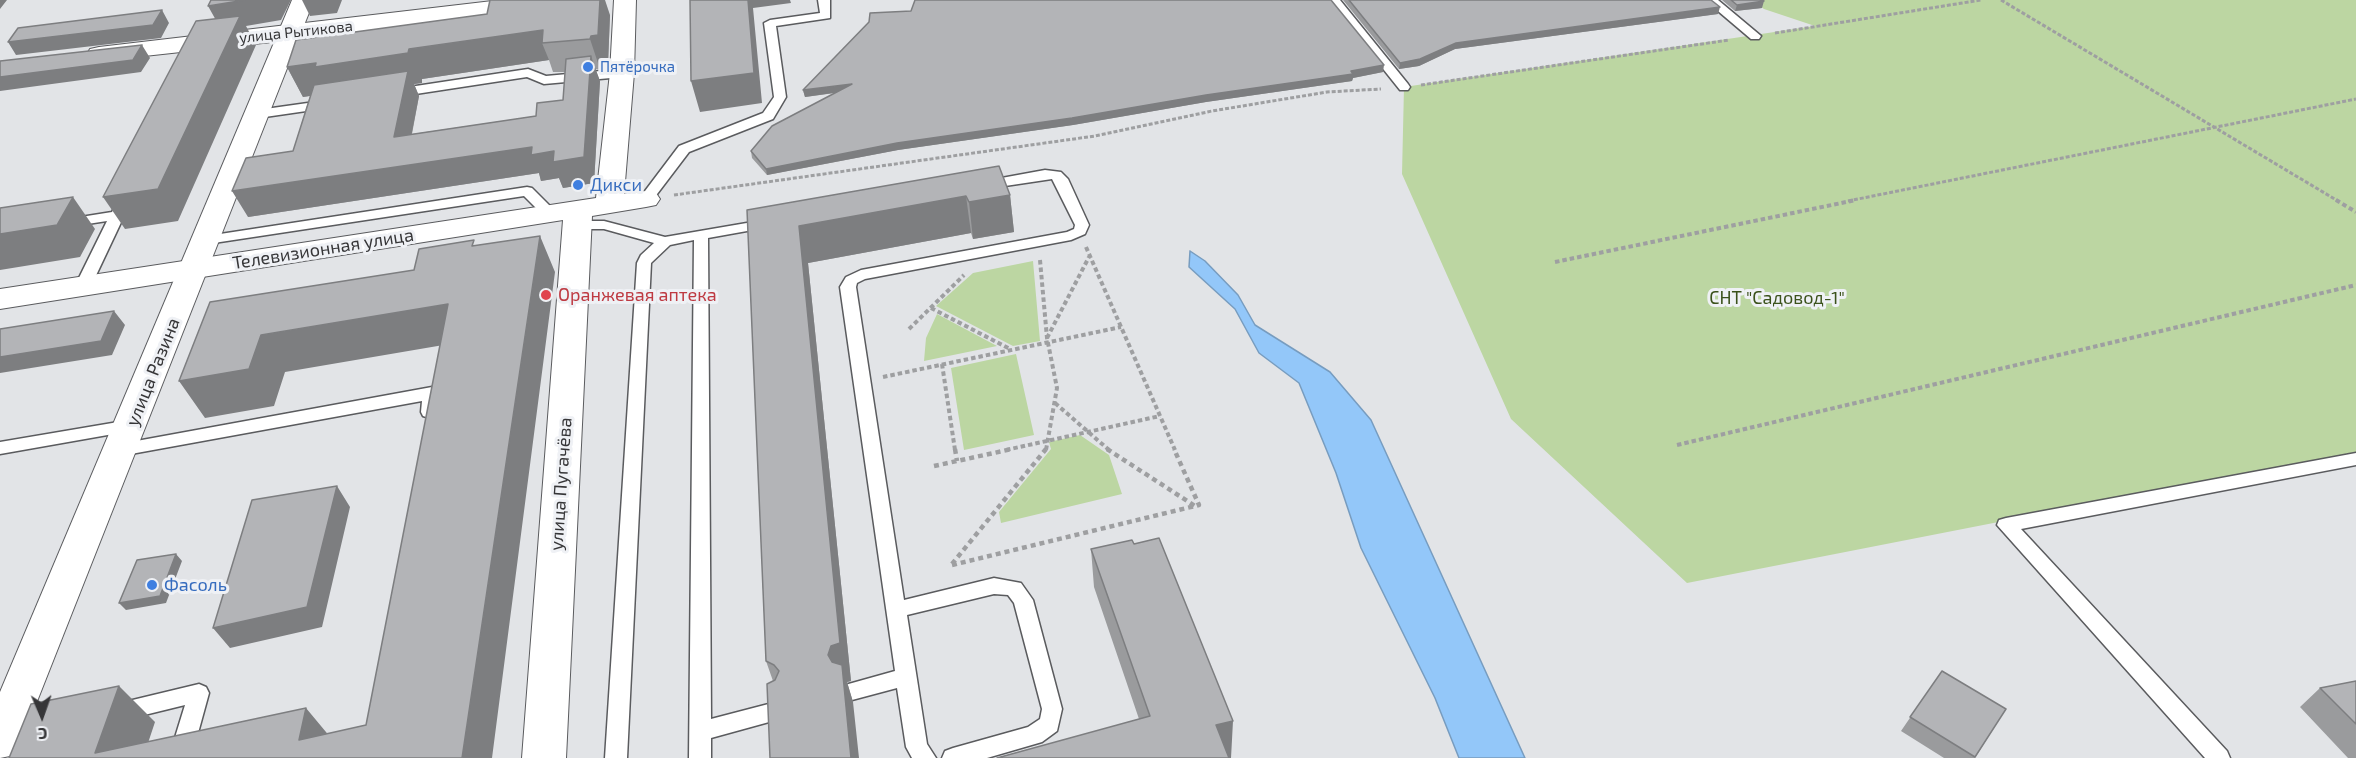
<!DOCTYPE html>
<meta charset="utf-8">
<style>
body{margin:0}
#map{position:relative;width:2356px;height:758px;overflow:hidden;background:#e2e4e7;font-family:"Exo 2",sans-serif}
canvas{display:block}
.north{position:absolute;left:12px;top:686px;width:60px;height:60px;-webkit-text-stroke:4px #eff1f5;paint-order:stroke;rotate:178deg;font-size:16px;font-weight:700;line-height:24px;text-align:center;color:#363638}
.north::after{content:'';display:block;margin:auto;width:21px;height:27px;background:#363638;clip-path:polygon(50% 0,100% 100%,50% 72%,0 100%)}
</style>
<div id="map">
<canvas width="2356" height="758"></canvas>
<div class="north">С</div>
</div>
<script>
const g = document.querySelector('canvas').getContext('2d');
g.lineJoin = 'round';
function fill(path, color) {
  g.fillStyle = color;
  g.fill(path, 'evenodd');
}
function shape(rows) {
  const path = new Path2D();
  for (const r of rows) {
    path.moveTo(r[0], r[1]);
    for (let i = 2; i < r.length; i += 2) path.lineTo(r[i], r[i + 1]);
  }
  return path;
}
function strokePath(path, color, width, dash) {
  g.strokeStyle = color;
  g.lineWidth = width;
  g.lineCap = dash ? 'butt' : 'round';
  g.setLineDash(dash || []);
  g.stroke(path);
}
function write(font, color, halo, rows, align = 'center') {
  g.font = font + ' "Exo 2",sans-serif';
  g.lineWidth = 6;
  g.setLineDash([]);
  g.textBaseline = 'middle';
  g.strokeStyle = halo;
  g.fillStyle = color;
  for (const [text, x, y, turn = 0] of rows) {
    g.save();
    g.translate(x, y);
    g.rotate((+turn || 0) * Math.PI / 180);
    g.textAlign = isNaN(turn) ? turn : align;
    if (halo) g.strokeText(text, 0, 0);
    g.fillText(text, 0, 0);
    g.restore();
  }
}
const green = shape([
 [1752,0,2356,0,2356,452,1687,583,1511,419,1402,174,1404,87,1815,26,1764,9],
 [1033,261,1040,341,1013,346,936,306,973,273],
 [937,314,997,346,924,361,926,338],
 [1016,354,1034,435,964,450,951,368],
 [1080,435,1109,455,1122,494,1001,523,999,512,1051,449,1049,442]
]);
const water = shape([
 [1190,251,1205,261,1238,295,1255,325,1330,372,1371,420,1525,758,1459,758,1435,698,1361,548,1336,473,1299,383,1259,353,1235,309,1189,267,1190,251]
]);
const pathFar2 = shape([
 [2001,0,2338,201],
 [1775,33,1981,0],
 [1421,85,1729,40],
 [674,195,1095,136,1212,111,1327,92,1381,89],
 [1848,201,2356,99]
]);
const pathFar1 = shape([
 [2336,200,2356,212],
 [1086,247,1175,450],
 [1040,260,1047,338,1057,388,1046,450],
 [1555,262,1856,200],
 [931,308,1010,349],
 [909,329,964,275],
 [1047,338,1089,257],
 [942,364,955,450],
 [883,377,1121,327],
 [1055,403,1109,450],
 [1677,445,2356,285],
 [1006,450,1160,416]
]);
const path = shape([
 [955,449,957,461],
 [1107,449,1195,506],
 [934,466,1012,449],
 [952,564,1046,449],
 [952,565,1199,505,1174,449]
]);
const service = shape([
 [818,0,830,0,830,18,776,26,786,97,773,119,689,152,651,202,641,202,639,199,679,146,763,113,774,97,764,23,770,20,820,13,818,0],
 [1328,0,1340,0,1408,84,1410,87,1408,90,1400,90,1328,0],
 [1705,0,1718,0,1761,36,1759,39,1751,39,1705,0],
 [528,69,546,76,622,69,628,73,622,77,544,84,527,77,396,97,390,93,396,89,528,69],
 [329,100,334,101,335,104,334,107,258,118,252,114,258,110,329,100],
 [1045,170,1061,172,1068,179,1089,225,1085,234,1071,240,865,279,857,283,856,287,904,600,994,578,1021,583,1033,600,1062,709,1057,731,1042,742,987,758,942,758,945,751,953,748,1028,727,1040,719,1042,709,1014,603,1008,595,994,594,907,615,927,744,936,758,912,758,906,747,897,688,852,700,845,697,842,691,845,685,895,671,840,287,846,277,861,270,1067,232,1074,229,1075,225,1052,179,985,189,978,185,985,181,1045,170],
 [527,187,532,188,555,211,557,214,555,217,545,217,524,196,207,244,200,240,207,236,527,187],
 [126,193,133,197,91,286,88,289,78,289,75,286,107,221,68,227,61,223,68,219,112,212,121,194,126,193],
 [770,219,777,223,775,226,708,238,711,719,780,701,787,704,791,710,787,716,780,719,711,738,711,758,689,758,694,240,670,245,651,263,627,758,605,758,637,263,641,255,654,243,604,229,577,229,570,225,577,221,604,221,665,237,770,219],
 [432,387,438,389,440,393,437,412,435,416,429,418,423,416,421,412,422,401,120,456,114,454,111,450,114,446,120,444,432,387],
 [130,420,136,422,139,426,136,430,0,454,0,442,130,420],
 [2356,453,2356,465,2021,529,2227,751,2230,758,2205,758,1997,525,1999,520,2006,518,2356,453],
 [199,684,206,687,209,693,195,744,192,751,184,754,176,751,173,744,185,705,120,721,113,718,109,712,113,706,120,703,199,684]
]);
const minor = shape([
 [501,0,567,0,564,5,556,7,290,40,99,61,90,59,87,54,90,49,99,47,501,0],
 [614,0,636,0,634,73,624,194,646,191,656,193,660,199,656,205,646,207,592,216,566,758,522,758,563,220,0,309,0,289,596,198,610,73,614,0]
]);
const tertiary = shape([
 [292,0,314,0,21,742,15,755,0,758,0,692,292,0]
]);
const wall = shape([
 [1343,0,1711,0,1718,14,1455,49,1419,66,1399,69],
 [1722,0,1762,0,1762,8,1735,11],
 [487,14,610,15,608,64,600,65,600,69,595,69,600,81,594,183,563,188,559,178,541,181,539,173,248,217,293,151,310,96,303,97,287,67],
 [549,60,553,72,565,72,563,100,536,116,412,134,419,96,414,84,422,83,422,79],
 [1383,72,1353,78,1352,81,1206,102,1073,125,898,150,767,175,752,158,751,151,835,93,805,97,803,90],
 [1010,195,1014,232,973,239,971,233,808,263,851,681,847,682,853,702,773,681,766,661,747,210],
 [1091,549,1231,758,1139,719,1094,587],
 [1942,671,2006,709,1975,758,1944,758,1901,731],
 [2356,681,2356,758,2348,758,2300,707,2320,688]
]);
const shadedWall = shape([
 [0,0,7,0,0,9],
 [245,0,291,0,281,20,246,26,256,45,178,221,125,229,103,197,222,31,208,6],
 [302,0,342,0,337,13,310,16],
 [600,0,605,0,610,15,608,64,600,65,600,69,590,39],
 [748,0,790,0,791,3,753,8,762,103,700,112,691,81],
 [1764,1,1762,8,1735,11,1737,5],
 [1720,7,1718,14,1455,49,1419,66,1399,69,1400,63,1456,43],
 [162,10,169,23,161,38,16,55,8,42],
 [543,30,542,43,549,60,422,79,422,83,414,84,419,96,406,163,328,93,303,97,287,67],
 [142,45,150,58,141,72,0,91,0,77],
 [591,56,600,81,594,183,563,188,559,178,541,181,539,173,248,217,232,191,532,147,554,151],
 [1384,65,1383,72,1353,78,1352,81,1206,102,1073,125,898,150,767,175,766,169,897,143,1206,95],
 [852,84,854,90,805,97,803,90],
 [1010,195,1014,232,973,239,969,202],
 [966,196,971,233,808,263,851,681,847,682,853,702,859,758,851,758,828,655,799,226],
 [73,197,95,229,80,257,0,270,0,234],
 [540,236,555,272,492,758,462,758],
 [448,304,467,341,285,372,274,406,205,418,179,381,261,335],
 [114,311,125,325,112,355,0,373,0,357],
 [337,486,350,507,322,627,230,648,213,628],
 [176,554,182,561,166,603,126,610,119,603],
 [119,686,155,722,143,758,95,753],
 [306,708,336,744,299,740],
 [1233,721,1231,758,1229,758,1216,725]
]);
const building = shape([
 [211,0,245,0,208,6,211,0],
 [490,0,600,0,598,35,591,36,590,39,542,43,543,30,409,49,408,53,315,67,316,63,287,67,296,40,487,14,490,0],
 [690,0,748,0,754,73,691,81,690,0],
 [915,0,1331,0,1384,65,1351,71,1353,74,1206,95,1072,118,897,143,766,169,751,151,772,126,852,84,803,90,869,22,870,13,911,11,915,0],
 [1349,0,1711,0,1720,7,1456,43,1420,59,1400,63,1349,0],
 [1731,0,1762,0,1764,1,1737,5,1731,0],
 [162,10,153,25,8,42,18,28,162,10],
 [240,16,158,189,103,197,196,21,240,16],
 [142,45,133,60,0,77,0,61,142,45],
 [591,56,584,157,553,162,554,151,531,155,532,147,232,191,246,158,293,151,314,85,408,71,394,137,536,116,537,103,563,100,566,59,591,56],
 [999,166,1010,195,969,202,966,196,799,226,840,643,831,646,828,655,832,662,842,665,851,758,770,758,767,684,775,680,779,671,774,665,766,661,747,210,999,166],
 [73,197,57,225,0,234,0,208,73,197],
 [540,236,462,758,9,758,31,704,119,686,95,753,306,708,299,740,366,725,448,304,261,335,249,369,179,381,210,302,414,270,419,249,474,240,472,246,540,236],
 [114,311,101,341,0,357,0,329,114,311],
 [337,486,307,607,213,628,252,500,337,486],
 [1159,538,1233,721,1216,725,1229,758,997,758,1150,716,1091,549,1132,540,1134,544,1159,538],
 [176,554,160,596,119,603,137,560,176,554],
 [1942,671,2006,709,1975,757,1910,717,1942,671],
 [2356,681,2356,724,2320,688,2356,681]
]);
const markers = [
 [588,67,6,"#3f7fe0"],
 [578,185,6,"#3f7fe0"],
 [546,295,6,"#e0444e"],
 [152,585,6,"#3f7fe0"]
];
const farStreetnames = [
 ["улица Рытикова",296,32,-6]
];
const farShopnames = [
 ["Пятёрочка",600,67]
];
const shopNames = [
 ["Дикси",590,185],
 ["Фасоль",164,585]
];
const streetNames = [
 ["Телевизионная улица",323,249,-9],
 ["улица Разина",153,372,-68],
 ["улица Пугачёва",561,484,-86]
];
const healthNames = [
 ["Оранжевая аптека",558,295]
];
const parkNames = [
 ["СНТ \"Садовод-1\"",1777,298]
];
fill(green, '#bcd6a2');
fill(water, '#93c7f9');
strokePath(water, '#779cbf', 1.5);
strokePath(service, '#5a5b5e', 3);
strokePath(minor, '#5a5b5e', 2);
strokePath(tertiary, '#5a5b5e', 2);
strokePath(pathFar2, '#9e9fa1', 3, [4, 2]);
strokePath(pathFar1, '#9e9fa1', 4, [4.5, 3]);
strokePath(path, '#9e9fa1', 4.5, [5, 4]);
fill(service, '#fff');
fill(minor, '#fff');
fill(tertiary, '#fff');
fill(wall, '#9a9b9d');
fill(shadedWall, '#7d7e80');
fill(building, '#b3b4b7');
strokePath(building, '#7d7e80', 1.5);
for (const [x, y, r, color] of markers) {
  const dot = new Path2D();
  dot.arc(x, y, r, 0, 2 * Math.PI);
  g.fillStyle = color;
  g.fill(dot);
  strokePath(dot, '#eff1f5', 2);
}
write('15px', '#363638', '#eff1f5', farStreetnames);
write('15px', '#366cbe', '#eff1f5', farShopnames, 'left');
write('18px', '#366cbe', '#eff1f5', shopNames, 'left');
write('18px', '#363638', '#eff1f5', streetNames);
write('18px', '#be3a42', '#eff1f5', healthNames, 'left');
write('18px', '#3b521b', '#eff1f5', parkNames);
</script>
